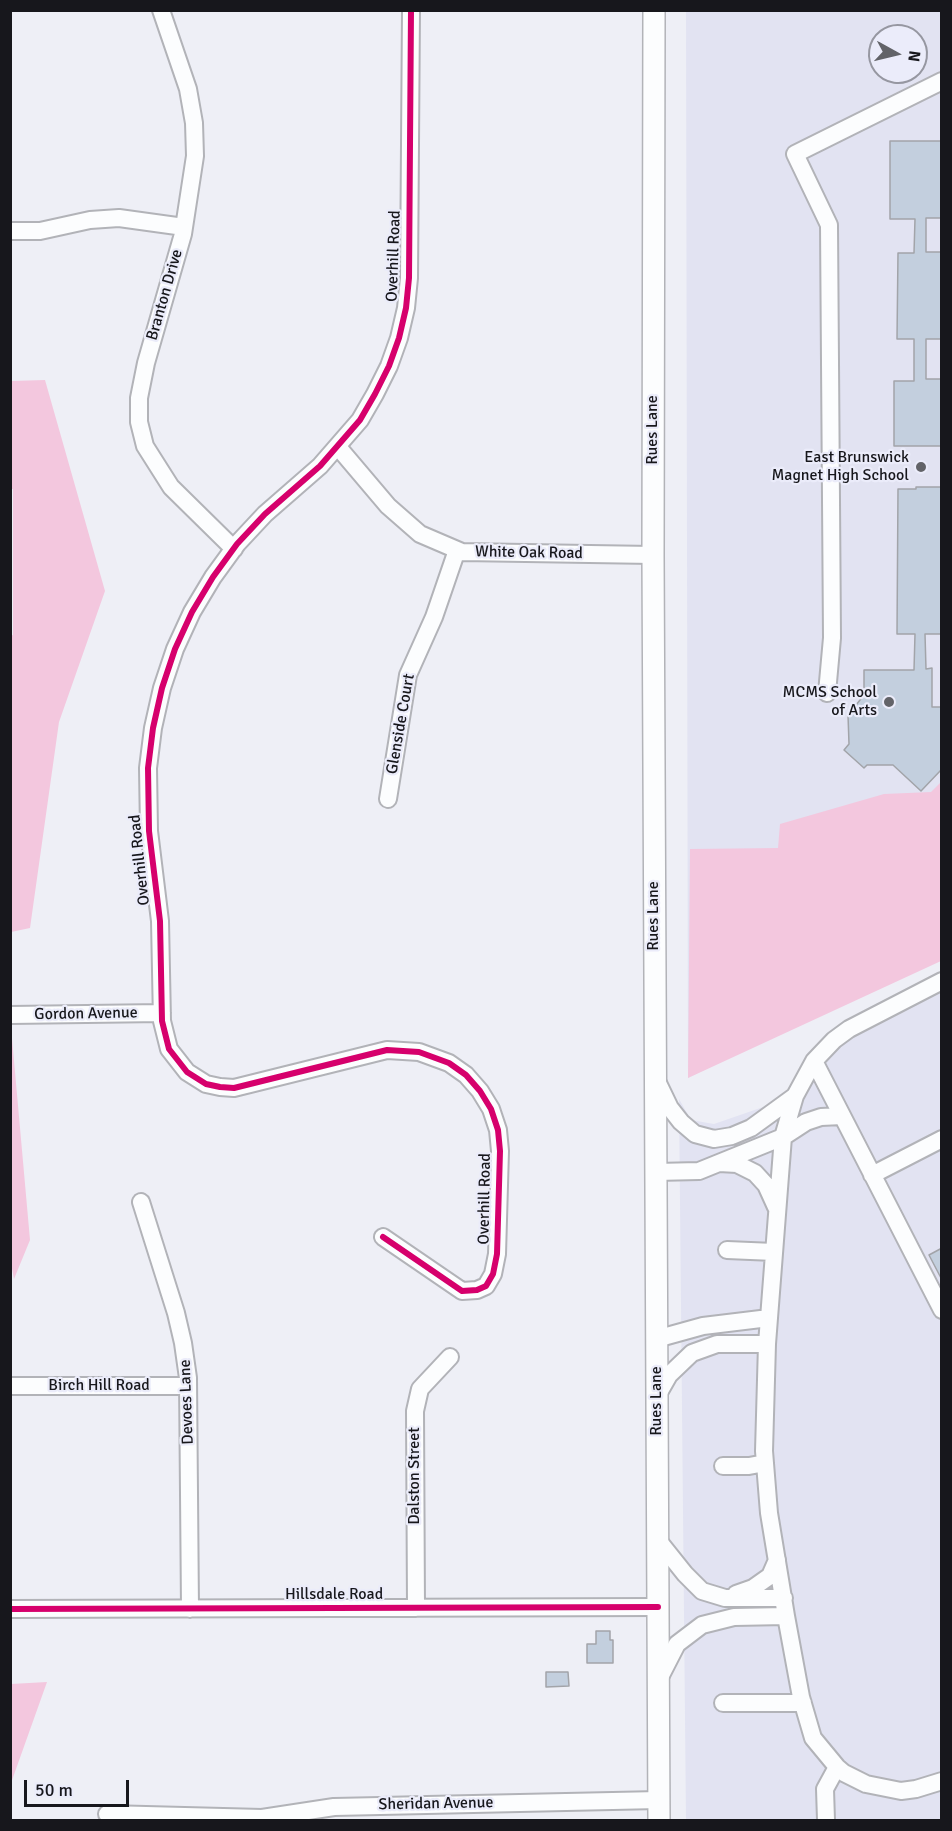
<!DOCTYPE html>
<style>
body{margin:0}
#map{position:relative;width:952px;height:1831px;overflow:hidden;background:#eeeff6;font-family:Signika,sans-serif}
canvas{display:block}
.frame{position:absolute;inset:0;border:12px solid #17171c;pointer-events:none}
.north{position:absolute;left:868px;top:24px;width:60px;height:60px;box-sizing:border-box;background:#ebecfa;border:2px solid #9697a1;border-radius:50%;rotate:98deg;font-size:16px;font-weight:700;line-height:24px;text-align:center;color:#17171c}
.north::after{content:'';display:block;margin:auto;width:21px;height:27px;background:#626368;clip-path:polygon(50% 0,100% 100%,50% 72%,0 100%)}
.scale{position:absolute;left:24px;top:1780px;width:105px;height:27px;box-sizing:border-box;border:3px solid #17171c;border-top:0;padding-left:8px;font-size:18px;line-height:21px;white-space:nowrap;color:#17171c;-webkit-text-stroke:4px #ebecfa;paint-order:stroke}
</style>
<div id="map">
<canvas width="952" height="1831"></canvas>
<div class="frame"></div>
<div class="north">N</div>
<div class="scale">50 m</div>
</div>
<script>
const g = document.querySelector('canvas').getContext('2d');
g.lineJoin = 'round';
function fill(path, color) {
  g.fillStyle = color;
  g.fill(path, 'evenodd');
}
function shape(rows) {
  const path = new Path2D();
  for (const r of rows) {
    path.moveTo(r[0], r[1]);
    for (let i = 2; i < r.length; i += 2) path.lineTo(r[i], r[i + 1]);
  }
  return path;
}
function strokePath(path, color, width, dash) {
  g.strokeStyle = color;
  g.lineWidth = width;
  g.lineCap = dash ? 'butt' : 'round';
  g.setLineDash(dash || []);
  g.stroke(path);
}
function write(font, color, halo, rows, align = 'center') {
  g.font = font + ' Signika,sans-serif';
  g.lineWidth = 4.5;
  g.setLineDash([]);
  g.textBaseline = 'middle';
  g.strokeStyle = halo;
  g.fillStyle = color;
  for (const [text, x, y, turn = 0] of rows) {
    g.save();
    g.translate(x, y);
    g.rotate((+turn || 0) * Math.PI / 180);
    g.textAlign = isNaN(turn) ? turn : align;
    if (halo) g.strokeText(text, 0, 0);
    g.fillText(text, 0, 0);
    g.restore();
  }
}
const built = shape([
 [686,11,942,11,941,953,688,1078],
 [880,36,916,36,916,72,880,72],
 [941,981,941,1820,686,1820,679,1099,691,1120,714,1124,795,1096,823,1050]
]);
const green = shape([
 [45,380,105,591,59,722,30,928,11,932,10,636,13,635,13,489,10,489,11,381],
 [941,782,941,961,688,1078,690,849,778,848,780,824,884,794,931,792],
 [11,1027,30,1240,14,1279,10,1258],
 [47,1682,11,1783,11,1684]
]);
const building = shape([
 [890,141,942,141,942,218,926,218,926,252,942,252,942,339,926,339,926,379,942,379,942,446,894,446,894,381,914,381,914,339,897,339,898,253,914,253,915,219,890,219,890,141],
 [916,487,942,487,942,634,925,634,926,669,932,668,932,707,942,707,941,770,921,791,893,765,867,765,864,768,844,750,849,744,848,715,864,695,864,670,914,670,915,634,897,634,898,489,916,489,916,487],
 [942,1248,942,1280,929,1255,942,1248],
 [596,1631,610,1631,610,1640,613,1640,613,1663,587,1663,587,1644,596,1644,596,1631],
 [546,1672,568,1672,569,1686,546,1687,546,1672]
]);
const minor = shape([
 [161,10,188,89,194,123,195,156,183,234,146,363,139,398,139,422,145,446,171,487,234,549],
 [10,231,40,231,90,220,119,218,184,227],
 [338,447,388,506,420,534,462,552,653,555],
 [827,693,832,638,829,225,795,154,942,81],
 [388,799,408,675,434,617,457,550],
 [942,981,849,1029,834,1040,814,1061,795,1096,783,1137,767,1344,764,1451,769,1513,786,1616,801,1697,813,1738,837,1767,844,1773,866,1784,901,1791,916,1789,942,1781],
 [10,1015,162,1013],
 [814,1061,942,1310],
 [657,1081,670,1108,681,1122,695,1134,714,1139,732,1136,751,1128,795,1096],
 [719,1163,737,1164,755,1173,766,1185,776,1207],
 [656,1172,699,1171,783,1137,806,1122,821,1117,842,1116],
 [872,1175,942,1139],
 [141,1202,176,1313,183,1343,188,1378,190,1609],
 [383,1237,462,1291,477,1290,486,1286,493,1274,497,1254,500,1151,498,1130,491,1109,480,1091,466,1075,449,1063,419,1052,387,1050,234,1088,220,1087,206,1084,187,1072,169,1049,162,1021,160,921,149,831,148,768,153,728,162,688,175,649,192,612,213,577,237,544,265,514,320,466,360,420,375,394,389,366,399,338,406,308,409,278,411,10],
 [727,1250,774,1252],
 [656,1339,703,1326,769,1318],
 [10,1386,188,1386],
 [657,1396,669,1375,692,1353,717,1344,767,1344],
 [723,1466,749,1466,765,1463],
 [657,1539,685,1574,702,1591,725,1598,784,1598],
 [736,1594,753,1588,770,1576,777,1560],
 [416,1608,415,1411,420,1389,450,1357],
 [10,1609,658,1607],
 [658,1681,677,1644,702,1625,734,1617,786,1616],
 [723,1703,803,1703],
 [107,1814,262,1818,334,1807,659,1800],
 [826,1820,825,1789,837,1767]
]);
const major = shape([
 [654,10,653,555,659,1820]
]);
const cycleway = shape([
 [383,1237,462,1291,477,1290,486,1286,493,1274,497,1254,500,1151,498,1130,491,1109,480,1091,466,1075,449,1063,419,1052,387,1050,234,1088,220,1087,206,1084,187,1072,169,1049,162,1021,160,921,149,831,148,768,153,728,162,688,175,649,192,612,213,577,237,544,265,514,320,466,360,420,375,394,389,366,399,338,406,308,409,278,411,10],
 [10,1609,658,1607]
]);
const markers = [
 [921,467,6,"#626368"],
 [889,702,6,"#626368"]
];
const streetNames = [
 ["Overhill Road",394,256,-88],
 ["Branton Drive",165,295,-74],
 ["Rues Lane",653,430,-90],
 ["White Oak Road",529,553,1],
 ["Glenside Court",401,724,-80],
 ["Overhill Road",140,860,-96],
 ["Rues Lane",654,916,-90],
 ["Gordon Avenue",86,1014,-1],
 ["Overhill Road",485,1199,-89],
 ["Birch Hill Road",99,1386],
 ["Rues Lane",657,1401,-90],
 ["Devoes Lane",187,1402,-92],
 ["Dalston Street",415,1476,-90],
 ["Hillsdale Road",334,1595],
 ["Sheridan Avenue",436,1804,-1]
];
const poiNames = [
 ["East Brunswick",909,458],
 ["Magnet High School",909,476],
 ["MCMS School",877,693],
 ["of Arts",877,711]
];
fill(built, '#e2e3f2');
fill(green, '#f3c7de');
fill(building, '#c3cfde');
strokePath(building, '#a2a4a9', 1.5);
strokePath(minor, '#b2b3b8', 20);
strokePath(major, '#b2b3b8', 24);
strokePath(minor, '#fcfdfe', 16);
strokePath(major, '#fcfdfe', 21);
strokePath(cycleway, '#d6006c', 6);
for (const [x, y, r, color] of markers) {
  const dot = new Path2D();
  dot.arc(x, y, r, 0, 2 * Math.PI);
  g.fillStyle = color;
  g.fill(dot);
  strokePath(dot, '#ebecfa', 2);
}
write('16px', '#17171c', '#ebecfa', streetNames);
write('16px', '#17171c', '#ebecfa', poiNames, 'right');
</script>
